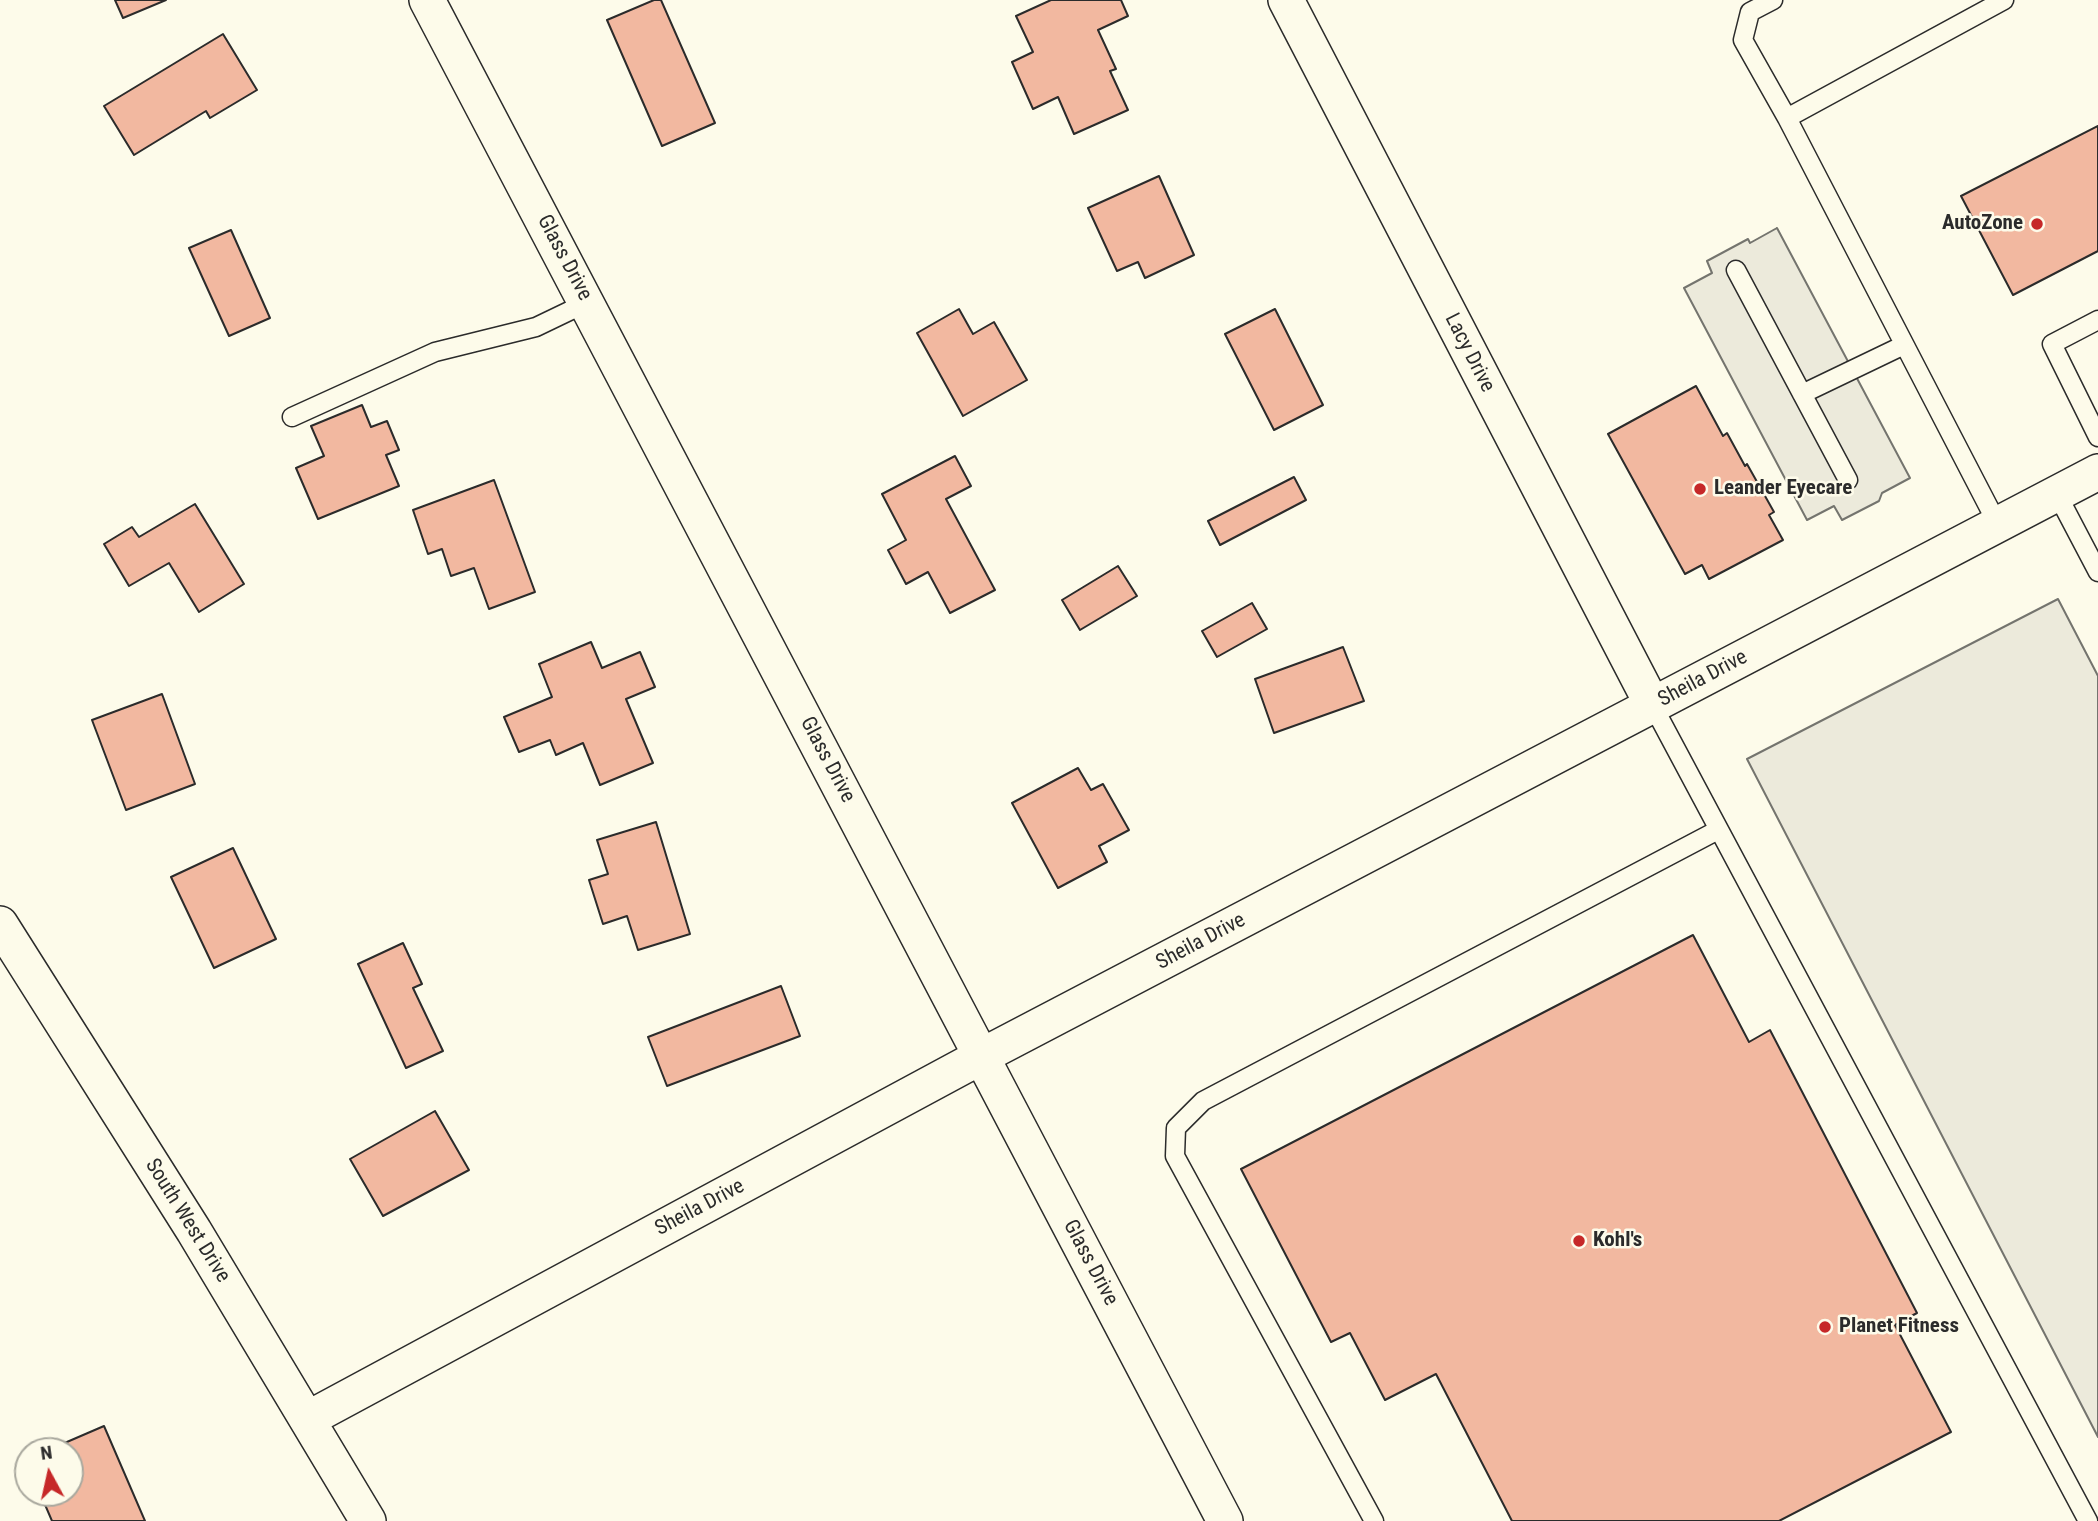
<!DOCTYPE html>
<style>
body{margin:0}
#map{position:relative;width:2098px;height:1521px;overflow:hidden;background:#fdfbea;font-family:"Roboto Condensed",sans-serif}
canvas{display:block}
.north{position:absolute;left:14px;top:1437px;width:70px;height:70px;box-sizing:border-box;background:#fdfbea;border:2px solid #a9a89e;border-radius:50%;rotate:352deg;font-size:19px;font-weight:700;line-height:28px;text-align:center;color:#2b2b2b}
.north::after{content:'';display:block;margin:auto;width:24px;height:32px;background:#c62828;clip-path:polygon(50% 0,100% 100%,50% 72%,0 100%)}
</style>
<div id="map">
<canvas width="2098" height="1521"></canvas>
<div class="north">N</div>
</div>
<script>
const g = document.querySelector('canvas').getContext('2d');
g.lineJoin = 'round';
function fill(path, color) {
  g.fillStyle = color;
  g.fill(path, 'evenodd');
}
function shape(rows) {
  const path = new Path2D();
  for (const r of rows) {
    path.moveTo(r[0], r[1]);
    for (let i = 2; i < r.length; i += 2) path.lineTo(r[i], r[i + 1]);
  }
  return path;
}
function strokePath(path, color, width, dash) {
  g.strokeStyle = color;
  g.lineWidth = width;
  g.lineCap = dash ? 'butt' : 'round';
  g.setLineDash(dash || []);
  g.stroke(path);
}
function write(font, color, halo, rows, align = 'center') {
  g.font = font + ' "Roboto Condensed",sans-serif';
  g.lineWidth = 5;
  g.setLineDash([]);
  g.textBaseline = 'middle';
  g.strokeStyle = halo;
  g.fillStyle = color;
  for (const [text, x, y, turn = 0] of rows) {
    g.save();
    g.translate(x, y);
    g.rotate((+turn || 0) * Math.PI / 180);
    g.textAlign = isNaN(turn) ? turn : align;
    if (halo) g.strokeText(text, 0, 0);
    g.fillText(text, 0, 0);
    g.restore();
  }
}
const parking = shape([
 [1777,228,1910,478,1882,493,1879,501,1842,520,1834,506,1807,520,1684,288,1712,273,1707,261,1748,239,1750,243,1777,228],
 [2058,599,2098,676,2098,1437,1747,759,2058,599]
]);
const building = shape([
 [115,0,166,0,123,18,115,0],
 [654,0,661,0,715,123,662,146,607,20,654,0],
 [1051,0,1121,0,1128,16,1098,30,1116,69,1110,71,1128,110,1074,134,1058,97,1033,109,1012,62,1033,52,1016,16,1051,0],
 [223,34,257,90,210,118,206,111,134,155,104,106,223,34],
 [2098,126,2098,251,2013,295,1961,196,2098,126],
 [1159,176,1194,255,1145,278,1138,262,1117,271,1088,208,1159,176],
 [231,230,270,318,229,336,189,248,231,230],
 [959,309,973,334,994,322,1027,380,963,416,917,333,959,309],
 [1275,309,1323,405,1274,430,1225,334,1275,309],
 [1696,386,1723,436,1727,433,1745,466,1747,464,1774,512,1769,515,1783,540,1709,579,1702,565,1685,574,1608,434,1696,386],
 [362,405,371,427,387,421,399,450,386,455,399,486,318,519,296,468,324,456,311,426,362,405],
 [955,456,971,486,946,499,995,590,950,613,928,572,906,584,888,550,906,540,882,494,955,456],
 [1294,477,1306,500,1220,545,1208,521,1294,477],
 [494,480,535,592,489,609,474,568,451,576,442,549,428,554,413,510,494,480],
 [195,504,244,584,199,612,169,563,129,586,104,544,132,527,139,537,195,504],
 [1118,566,1137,596,1080,630,1062,600,1118,566],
 [1252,603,1267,629,1217,657,1202,631,1252,603],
 [591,642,602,668,640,652,655,687,626,699,653,763,600,785,583,743,556,755,550,740,519,752,504,717,552,697,539,664,591,642],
 [1343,647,1364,701,1274,733,1255,679,1343,647],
 [162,694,195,784,126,810,92,720,162,694],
 [1078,768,1091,790,1103,784,1129,830,1099,846,1107,862,1058,888,1012,803,1078,768],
 [656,822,690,934,638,950,627,916,603,924,589,880,608,874,597,840,656,822],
 [233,848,276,939,214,968,171,877,233,848],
 [1693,935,1749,1042,1770,1030,1917,1313,1895,1325,1951,1432,1779,1521,1512,1521,1436,1374,1385,1400,1350,1333,1331,1342,1241,1169,1693,935],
 [403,943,422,984,413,988,443,1051,406,1068,358,964,403,943],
 [781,986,800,1036,667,1086,648,1037,781,986],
 [435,1111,469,1170,383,1216,350,1159,435,1111],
 [104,1426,145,1521,52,1521,40,1493,70,1493,70,1451,46,1451,104,1426]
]);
const lane = shape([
 [1773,0,1750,12,1743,40,1787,118],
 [1736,270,1848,480],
 [2098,320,2052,344,2098,437],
 [1802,394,1904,345],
 [292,417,435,352,536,327,588,302],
 [2057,494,2098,572],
 [1998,525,1787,118,2004,0],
 [1653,706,2088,1521],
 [1374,1521,1175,1156,1176,1128,1203,1101,1718,830]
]);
const street = shape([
 [427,0,1225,1521],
 [1286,0,1653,706],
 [0,924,194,1231,368,1521],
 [308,1419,982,1056,2098,472]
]);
const markers = [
 [2037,224,7,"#c62828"],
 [1700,489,7,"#c62828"],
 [1579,1241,7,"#c62828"],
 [1825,1327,7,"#c62828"]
];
const poiNames = [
 ["AutoZone",2023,224,"right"],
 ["Leander Eyecare",1714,489],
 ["Kohl's",1593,1241],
 ["Planet Fitness",1839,1327]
];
const streetNames = [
 ["Glass Drive",564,258,62],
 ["Lacy Drive",1469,353,63],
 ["Sheila Drive",1703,679,-28],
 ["Glass Drive",827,760,62],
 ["Sheila Drive",1201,942,-28],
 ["Sheila Drive",700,1208,-28],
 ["South West Drive",187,1221,58],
 ["Glass Drive",1090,1263,62]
];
fill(parking, '#eceadb');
strokePath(parking, '#74746e', 2);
fill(building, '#f2b8a0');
strokePath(building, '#2b2b2b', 2);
strokePath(lane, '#2b2b2b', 21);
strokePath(street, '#2b2b2b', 38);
strokePath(lane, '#fdfbea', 18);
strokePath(street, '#fdfbea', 35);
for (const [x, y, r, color] of markers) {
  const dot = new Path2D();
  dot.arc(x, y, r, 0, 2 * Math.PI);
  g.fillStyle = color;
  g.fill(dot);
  strokePath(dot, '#fdfbea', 2.5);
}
write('bold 21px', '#2b2b2b', '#fdfbea', poiNames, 'left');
write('21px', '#2b2b2b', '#fdfbea', streetNames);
</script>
